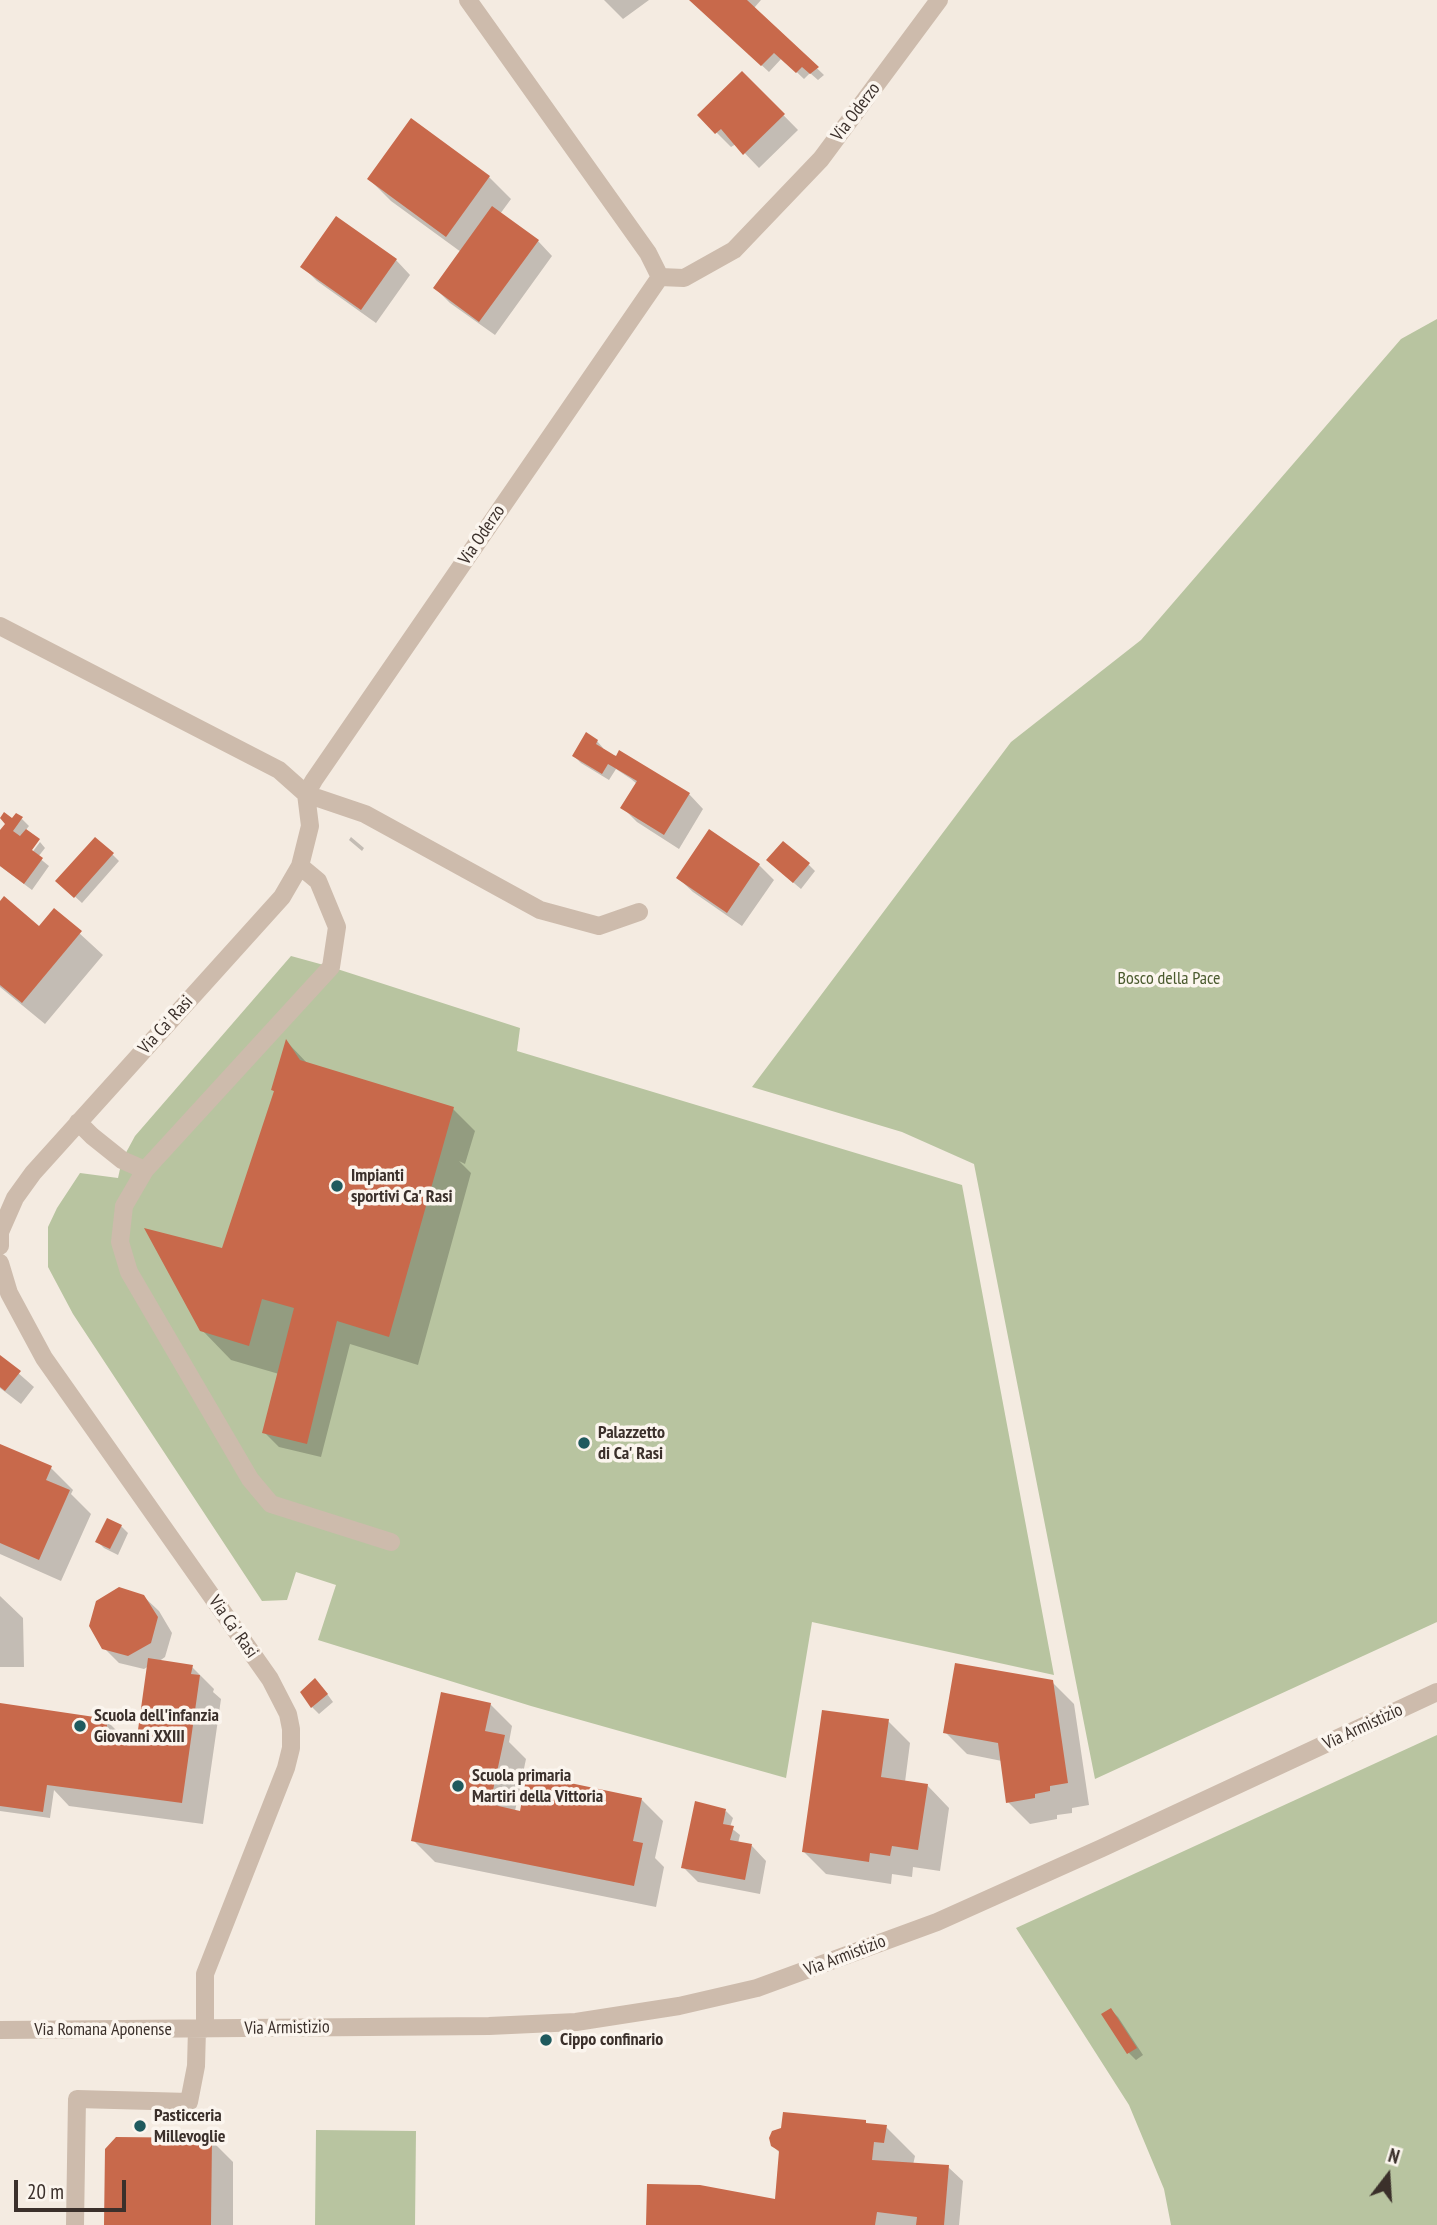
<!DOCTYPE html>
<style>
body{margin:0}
#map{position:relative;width:1437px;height:2225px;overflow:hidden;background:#f4ebe1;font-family:"PT Sans Narrow",sans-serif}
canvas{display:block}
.north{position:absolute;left:1353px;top:2141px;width:70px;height:70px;-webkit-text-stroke:5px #fbf5ee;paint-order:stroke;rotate:17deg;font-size:19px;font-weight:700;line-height:28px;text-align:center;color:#3b302b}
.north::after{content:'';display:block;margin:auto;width:24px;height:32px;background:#3b302b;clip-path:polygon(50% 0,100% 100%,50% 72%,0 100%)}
.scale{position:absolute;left:14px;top:2180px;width:112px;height:32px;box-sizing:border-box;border:4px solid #3b302b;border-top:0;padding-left:9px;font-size:21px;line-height:24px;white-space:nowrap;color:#3b302b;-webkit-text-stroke:5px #fbf5ee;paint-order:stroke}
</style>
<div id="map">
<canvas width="1437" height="2225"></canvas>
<div class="north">N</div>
<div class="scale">20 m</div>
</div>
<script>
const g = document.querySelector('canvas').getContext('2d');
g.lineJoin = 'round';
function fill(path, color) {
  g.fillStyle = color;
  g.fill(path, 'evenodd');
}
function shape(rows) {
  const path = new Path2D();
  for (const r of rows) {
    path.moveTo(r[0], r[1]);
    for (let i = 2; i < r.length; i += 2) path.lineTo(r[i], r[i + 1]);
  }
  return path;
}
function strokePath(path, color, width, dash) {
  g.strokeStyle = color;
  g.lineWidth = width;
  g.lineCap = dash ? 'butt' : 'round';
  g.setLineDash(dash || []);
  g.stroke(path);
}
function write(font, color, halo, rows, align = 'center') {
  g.font = font + ' "PT Sans Narrow",sans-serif';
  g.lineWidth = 7;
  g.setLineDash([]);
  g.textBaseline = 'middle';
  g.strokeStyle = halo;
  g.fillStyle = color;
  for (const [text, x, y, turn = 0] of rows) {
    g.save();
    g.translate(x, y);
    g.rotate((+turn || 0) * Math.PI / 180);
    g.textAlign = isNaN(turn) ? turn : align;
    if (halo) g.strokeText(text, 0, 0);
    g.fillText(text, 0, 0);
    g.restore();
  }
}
const green = shape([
 [1437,319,1437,1622,1095,1779,974,1164,902,1132,752,1087,1011,742,1141,640,1401,339],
 [291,956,331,967,520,1028,517,1051,962,1185,1054,1675,812,1622,786,1778,531,1706,318,1640,336,1585,296,1572,287,1600,262,1601,73,1314,48,1267,48,1227,57,1208,80,1173,118,1178,122,1160,135,1136],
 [1437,1735,1437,2225,1171,2225,1164,2189,1129,2105,1016,1928],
 [316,2130,416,2131,415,2225,315,2225]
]);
const shadow = shape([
 [604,0,649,0,623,19],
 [691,0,761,0,754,8,824,75,818,80,810,73,804,79,782,58,769,72],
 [742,73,798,130,759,168,736,144,731,147,699,115],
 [489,177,511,199,500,214,538,241,552,256,495,335,450,303,435,288,461,252,391,201,369,179],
 [396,260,410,275,376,323,317,281,302,266],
 [597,741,603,748,603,750,689,794,703,809,679,849,637,822,623,808,637,784,631,779,616,769,609,780,581,763,574,756],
 [22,819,29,826,25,831,28,858,40,842,45,848,38,857,49,866,32,890,0,866,0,833,12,821],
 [710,831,759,865,774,880,742,926,693,892,678,878],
 [351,837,364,848,362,851,349,840],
 [112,854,119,861,82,903,58,881],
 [808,864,815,871,801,889,775,867],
 [0,904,39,928,54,910,103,955,45,1024,0,987],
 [287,1042,308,1064,453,1109,475,1131,465,1164,459,1161,471,1173,418,1365,350,1344,321,1457,279,1447,264,1432,279,1374,231,1360,202,1330,275,1092,273,1090],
 [0,1357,34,1387,21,1404,0,1388],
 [0,1446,51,1468,73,1490,71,1494,91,1514,61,1581,0,1554],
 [121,1526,128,1533,118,1555,104,1548,97,1541],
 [0,1596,23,1618,24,1667,0,1667],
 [143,1596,159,1611,172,1633,165,1657,158,1662,192,1667,214,1689,213,1692,221,1699,203,1824,69,1806,54,1790,50,1818,0,1811,0,1705,107,1721,122,1736,139,1739,149,1666,144,1669,119,1663,104,1648],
 [1052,1682,1074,1704,1089,1805,1072,1808,1072,1813,1057,1815,1057,1819,1030,1824,1008,1802,1002,1761,967,1754,945,1732],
 [322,1687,333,1702,319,1714,312,1707],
 [490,1704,512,1726,509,1742,526,1759,515,1811,521,1813,641,1799,663,1821,655,1858,664,1867,656,1907,435,1862,413,1840],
 [888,1721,910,1743,905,1782,927,1785,949,1808,940,1871,913,1867,912,1877,892,1874,891,1884,826,1874,804,1852],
 [726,1811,733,1818,730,1827,740,1835,738,1843,752,1846,766,1861,760,1894,698,1882,683,1867],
 [1111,2010,1118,2017,1143,2055,1136,2060,1129,2053,1103,2015],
 [865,2122,868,2125,886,2127,915,2156,913,2165,948,2167,963,2181,959,2225,648,2225,777,2203,780,2153,772,2145],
 [211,2140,233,2162,233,2225,106,2225]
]);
const building = shape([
 [689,0,747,0,819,67,810,74,802,67,796,73,774,53,761,66],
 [742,71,785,114,743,155,721,129,715,134,697,115],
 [411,118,490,176,446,237,367,179],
 [492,206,539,240,479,322,433,288],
 [336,216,397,259,361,310,300,267],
 [586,732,598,740,596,744,614,755,616,756,619,750,690,793,664,835,620,808,637,781,608,764,602,774,572,756],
 [4,812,12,818,16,813,23,817,13,831,20,836,26,829,40,839,32,850,43,858,24,884,0,866,0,830,5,824,0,818],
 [709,829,760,864,727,913,676,878],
 [95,837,114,853,74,898,55,881],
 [783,841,810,863,793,883,766,860],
 [4,896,39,926,54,908,82,931,22,1003,0,985,0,901],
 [286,1039,300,1060,454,1107,389,1337,337,1321,307,1444,262,1433,294,1308,262,1299,249,1346,200,1331,144,1228,222,1248,274,1091,271,1090],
 [0,1355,21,1371,5,1391,0,1387],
 [0,1444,52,1466,46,1480,70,1490,39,1560,0,1543],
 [107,1518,122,1525,110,1549,95,1542],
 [119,1587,144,1595,158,1617,151,1643,128,1656,102,1649,89,1626,96,1601],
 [148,1658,193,1665,191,1674,200,1675,182,1803,47,1785,43,1812,0,1806,0,1703,108,1719,106,1732,137,1737],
 [955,1663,1053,1680,1068,1783,1050,1786,1050,1791,1035,1794,1035,1798,1006,1803,998,1743,943,1733],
 [315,1678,328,1694,311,1708,300,1692],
 [441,1692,491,1703,485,1731,505,1735,490,1804,520,1811,527,1774,642,1798,633,1841,643,1843,634,1886,411,1841],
 [822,1710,889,1719,881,1777,928,1784,918,1850,892,1846,890,1856,870,1853,869,1862,802,1852],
 [695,1801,726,1809,723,1824,734,1826,730,1840,752,1844,745,1880,681,1868],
 [1111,2008,1137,2048,1127,2054,1101,2014],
 [783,2112,866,2120,866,2123,887,2125,884,2143,874,2142,872,2160,949,2165,944,2225,916,2225,917,2217,877,2212,875,2225,646,2225,647,2184,700,2185,775,2199,779,2151,771,2146,769,2138,772,2131,781,2128],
 [116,2137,212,2138,211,2225,104,2225,105,2149]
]);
const minor = shape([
 [660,277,684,278,734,250,821,159,939,0],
 [0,626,279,770,306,794,365,814,540,910,599,926,639,912],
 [306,794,314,780,660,277,648,253,468,0],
 [300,866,318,881,337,927,331,967,145,1170,124,1206,120,1242,129,1272,250,1479,271,1504,391,1542],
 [78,1122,92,1136,122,1160,145,1170],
 [0,1246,0,1232,15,1198,33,1173,282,897,300,866,310,826,306,794],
 [0,1263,9,1293,44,1358,270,1679,288,1714,291,1729,291,1748,286,1768,205,1974,205,2029],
 [0,2030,489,2026,576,2022,679,2006,757,1988,937,1922,1102,1848,1437,1692],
 [75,2225,77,2099,189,2102,196,2066,197,2029]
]);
const markers = [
 [337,1186,7,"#1f5a5e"],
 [584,1443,7,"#1f5a5e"],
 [80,1726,7,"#1f5a5e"],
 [458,1786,7,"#1f5a5e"],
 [546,2040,7,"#1f5a5e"],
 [140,2126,7,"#1f5a5e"]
];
const streetNames = [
 ["Via Oderzo",856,112,-53],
 ["Via Oderzo",482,535,-56],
 ["Via Ca' Rasi",166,1025,-48],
 ["Via Ca' Rasi",233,1627,55],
 ["Via Armistizio",1363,1727,-25],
 ["Via Armistizio",845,1956,-21],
 ["Via Armistizio",287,2028,-1],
 ["Via Romana Aponense",103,2030]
];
const parkNames = [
 ["Bosco della Pace",1169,979]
];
const poiNames = [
 ["Impianti",351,1176],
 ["sportivi Ca' Rasi",351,1197],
 ["Palazzetto",598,1433],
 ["di Ca' Rasi",598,1454],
 ["Scuola dell'infanzia",94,1716],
 ["Giovanni XXIII",94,1737],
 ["Scuola primaria",472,1776],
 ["Martiri della Vittoria",472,1797],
 ["Cippo confinario",560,2040],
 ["Pasticceria",154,2116],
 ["Millevoglie",154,2137]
];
fill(green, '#b8c4a0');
fill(shadow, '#0003');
fill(building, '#c8694b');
strokePath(minor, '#cdbbac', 18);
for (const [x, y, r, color] of markers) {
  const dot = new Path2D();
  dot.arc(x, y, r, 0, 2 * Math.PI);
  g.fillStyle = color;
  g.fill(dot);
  strokePath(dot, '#fbf5ee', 2.5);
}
write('18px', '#3b302b', '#fbf5ee', streetNames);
write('18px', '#4a5a2e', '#fbf5ee', parkNames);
write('bold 18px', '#3b302b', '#fbf5ee', poiNames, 'left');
</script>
